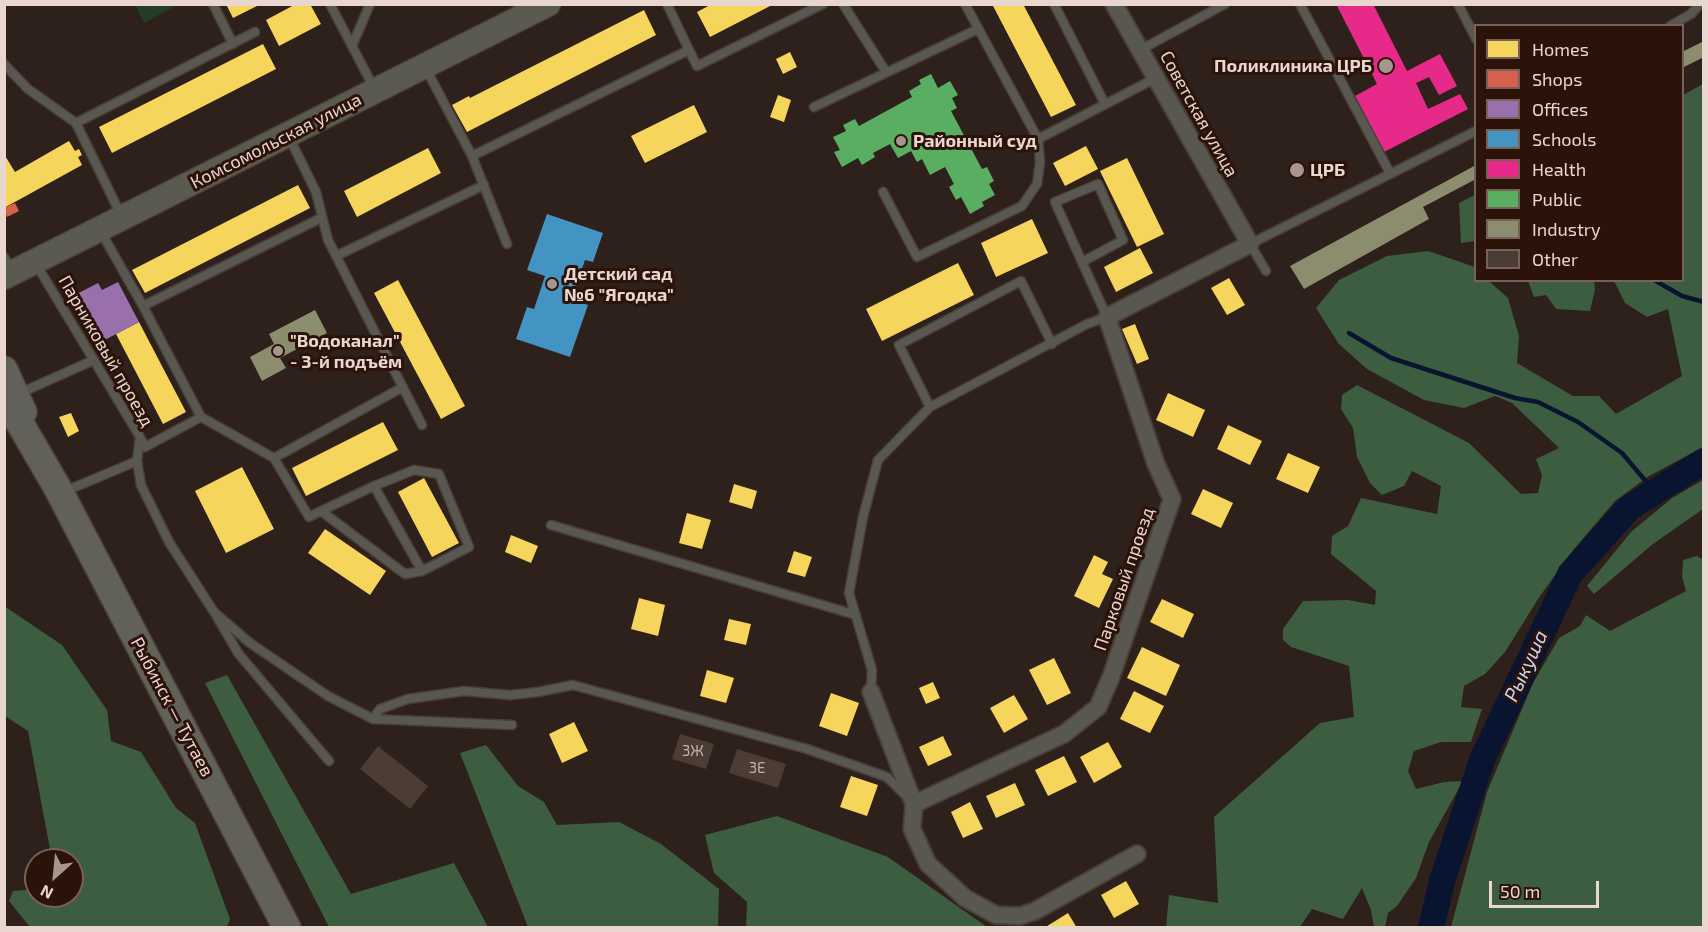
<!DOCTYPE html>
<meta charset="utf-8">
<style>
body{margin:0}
#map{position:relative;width:1708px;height:932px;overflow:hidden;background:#2e201a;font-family:"Exo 2",sans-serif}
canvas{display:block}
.frame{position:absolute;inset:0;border:6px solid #e8d6cf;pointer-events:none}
.legend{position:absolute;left:1474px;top:24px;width:210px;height:258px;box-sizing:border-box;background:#2c1309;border:2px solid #776158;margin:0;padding:8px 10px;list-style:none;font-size:18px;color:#e8d6cf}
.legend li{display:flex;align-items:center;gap:12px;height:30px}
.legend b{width:30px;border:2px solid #776158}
.north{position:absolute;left:24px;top:848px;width:60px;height:60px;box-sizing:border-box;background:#2c1309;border:2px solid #776158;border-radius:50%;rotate:207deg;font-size:16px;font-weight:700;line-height:24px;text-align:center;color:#e8d6cf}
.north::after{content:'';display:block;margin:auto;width:21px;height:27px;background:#a79690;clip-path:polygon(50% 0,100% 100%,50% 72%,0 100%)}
.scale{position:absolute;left:1489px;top:881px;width:110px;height:27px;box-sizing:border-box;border:3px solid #e8d6cf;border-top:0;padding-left:8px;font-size:18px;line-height:21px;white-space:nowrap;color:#e8d6cf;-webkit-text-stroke:4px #2c1309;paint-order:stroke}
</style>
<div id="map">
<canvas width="1708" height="932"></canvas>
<div class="frame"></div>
<ul class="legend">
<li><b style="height:16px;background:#f6d55c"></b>Homes</li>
<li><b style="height:16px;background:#d6604d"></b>Shops</li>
<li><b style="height:16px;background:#9970ab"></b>Offices</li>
<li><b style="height:16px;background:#4393c3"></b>Schools</li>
<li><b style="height:16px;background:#e7298a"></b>Health</li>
<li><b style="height:16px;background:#5aae61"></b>Public</li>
<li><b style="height:16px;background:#8c8c6e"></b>Industry</li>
<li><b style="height:16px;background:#4b3c36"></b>Other</li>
</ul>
<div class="north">N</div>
<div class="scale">50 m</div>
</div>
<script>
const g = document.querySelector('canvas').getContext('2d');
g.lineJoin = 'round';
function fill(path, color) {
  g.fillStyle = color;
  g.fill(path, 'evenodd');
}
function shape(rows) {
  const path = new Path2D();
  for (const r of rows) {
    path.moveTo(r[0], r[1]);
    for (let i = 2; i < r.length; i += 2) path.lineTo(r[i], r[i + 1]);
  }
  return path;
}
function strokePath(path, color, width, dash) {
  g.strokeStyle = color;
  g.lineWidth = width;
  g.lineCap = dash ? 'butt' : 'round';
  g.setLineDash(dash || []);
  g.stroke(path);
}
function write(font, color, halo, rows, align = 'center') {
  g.font = font + ' "Exo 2",sans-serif';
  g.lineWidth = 6;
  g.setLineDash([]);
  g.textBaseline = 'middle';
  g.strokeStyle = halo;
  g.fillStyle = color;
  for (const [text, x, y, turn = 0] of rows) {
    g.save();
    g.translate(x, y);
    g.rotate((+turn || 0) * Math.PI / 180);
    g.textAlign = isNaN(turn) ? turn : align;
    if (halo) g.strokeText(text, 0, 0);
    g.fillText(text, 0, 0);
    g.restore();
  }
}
const green = shape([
 [135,5,178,5,144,23]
]);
const forest = shape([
 [1703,84,1703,447,1649,476,1615,501,1574,549,1540,596,1505,652,1485,674,1464,686,1461,707,1482,709,1471,742,1441,742,1414,751,1408,771,1416,789,1444,782,1463,781,1429,842,1416,878,1397,906,1388,913,1385,927,1374,927,1371,910,1362,888,1343,919,1312,909,1300,927,1166,927,1169,895,1218,903,1214,817,1320,723,1354,717,1349,666,1291,647,1283,640,1283,629,1303,601,1348,600,1375,605,1376,591,1331,554,1332,536,1348,526,1361,498,1437,514,1441,486,1412,471,1404,486,1382,495,1370,483,1357,457,1353,428,1341,409,1342,395,1357,385,1469,443,1521,494,1538,493,1542,475,1536,459,1559,448,1512,403,1495,396,1464,408,1424,400,1367,369,1339,344,1316,308,1339,280,1387,256,1428,251,1475,267,1476,280,1489,281,1508,298,1519,336,1517,363,1573,396,1599,396,1616,414,1682,376,1668,309,1647,317,1625,303,1614,281,1682,280,1683,95],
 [1475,195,1475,241,1461,243,1459,203],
 [1528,281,1594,281,1595,290,1590,311,1556,309,1546,295,1534,297],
 [1703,480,1703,509,1653,544,1594,594,1587,586,1631,532,1672,498],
 [1697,556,1704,560,1703,927,1451,927,1487,792,1533,683,1559,638,1580,626,1586,615,1610,631,1686,591,1682,577,1683,560],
 [4,606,62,645,107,710,111,741,141,752,176,808,195,823,230,919,227,927,30,927,9,901,13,891,36,889,36,896,72,896,72,860,52,860,28,731,5,716],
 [227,675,351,894,454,863,488,927,329,927,205,683],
 [486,745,518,786,544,802,557,825,619,822,661,844,719,889,718,927,528,927,460,753],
 [777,816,888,857,987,927,746,927,747,902,714,873,705,835]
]);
const homes = shape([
 [226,4,256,4,257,6,233,18],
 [296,4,310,4,321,24,279,46,266,20],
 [712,4,774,4,710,37,697,12],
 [992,4,1023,4,1076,105,1051,117],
 [644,10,656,35,467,132,452,105,469,96,470,98],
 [263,44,276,69,112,153,99,127],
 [790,52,797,67,783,74,776,59],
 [778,95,791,100,784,122,770,117],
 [694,105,707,132,645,163,631,136],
 [69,141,75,151,79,149,82,155,78,157,82,165,4,208,4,154,15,172],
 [1086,146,1098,169,1065,186,1053,163],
 [428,148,441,173,357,217,344,191],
 [1127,158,1164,234,1137,247,1100,171],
 [298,185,310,208,145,293,132,270],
 [1032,219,1048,253,996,277,981,243],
 [1140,248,1153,273,1116,292,1104,267],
 [958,263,974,295,882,341,866,309],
 [1229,278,1245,305,1227,315,1211,288],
 [398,280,465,406,441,419,374,293],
 [139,322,186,412,163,424,116,334],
 [1135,324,1149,359,1137,364,1122,329],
 [1168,393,1205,410,1193,437,1156,420],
 [71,413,79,431,68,437,59,417],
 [383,422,398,450,306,496,292,468],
 [1228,425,1262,441,1250,465,1217,449],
 [1288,453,1320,467,1308,493,1276,479],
 [242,467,274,529,226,553,195,491],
 [424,478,459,543,432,557,398,492],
 [734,484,757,491,752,509,729,502],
 [1203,489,1233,503,1221,528,1191,514],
 [687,513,711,520,702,549,679,543],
 [325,529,386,571,370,595,308,553],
 [511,535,538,546,531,563,505,552],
 [794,551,812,557,805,577,787,572],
 [1094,555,1108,562,1102,574,1113,579,1099,608,1074,596],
 [639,598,665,605,658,636,631,629],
 [1162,599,1194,614,1183,638,1150,622],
 [729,619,751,624,746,645,724,640],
 [1142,647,1180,665,1166,696,1127,678],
 [1054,658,1071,693,1047,705,1029,670],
 [707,670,734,678,726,703,700,696],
 [933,682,940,698,926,704,919,688],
 [1134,691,1164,706,1150,733,1120,719],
 [831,693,859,703,847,736,819,726],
 [1014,695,1028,719,1004,733,990,708],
 [574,722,588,751,562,763,549,734],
 [943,736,952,755,928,766,919,747],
 [1108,742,1122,767,1094,783,1080,757],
 [1064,756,1077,782,1048,796,1035,770],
 [851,776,878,785,867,816,840,807],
 [1015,783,1025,805,996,818,986,796],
 [970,802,983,829,963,838,951,812],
 [1126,881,1139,904,1114,918,1101,895],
 [1068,913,1077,928,1044,928]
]);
const shops = shape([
 [15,203,19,211,7,217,4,208]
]);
const offices = shape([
 [118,282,139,322,99,343,90,325,85,328,69,298,98,283,102,290]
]);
const schools = shape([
 [547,214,603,233,593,262,585,260,572,299,588,305,570,357,516,339,527,307,534,309,545,276,527,270]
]);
const health = shape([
 [1336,4,1373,4,1407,71,1440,54,1457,86,1439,95,1429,77,1416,83,1428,109,1460,94,1468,109,1384,152,1355,96,1377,84]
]);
const public = shape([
 [931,74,938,88,950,81,958,95,952,98,957,108,951,111,982,169,987,167,994,181,989,184,995,195,982,202,984,206,970,214,961,197,956,200,949,187,954,184,945,167,930,175,922,159,917,162,911,151,898,158,890,144,873,153,875,157,862,165,858,158,842,167,834,152,840,150,833,137,846,131,843,125,855,119,859,126,912,97,909,91,921,84,919,80]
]);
const industry = shape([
 [1704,41,1704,57,1682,68,1682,52],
 [1476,165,1476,179,1423,207,1429,219,1304,289,1290,266],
 [315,310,327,333,280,358,286,368,262,381,250,357,274,344,269,334]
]);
const stream = shape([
 [1654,280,1682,296,1704,302],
 [1349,333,1391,358,1515,398,1538,402,1578,422,1622,453,1654,491]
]);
const river = shape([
 [1431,928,1442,881,1482,760,1570,574,1629,508,1704,461]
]);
const building = shape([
 [680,734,714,744,706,769,672,759],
 [378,746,428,786,410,809,360,769],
 [737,749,786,764,778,788,729,773]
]);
const lane = shape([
 [213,4,233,44],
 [330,4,374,88],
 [667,4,689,50],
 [843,4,886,72],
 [965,4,1038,139,1156,78],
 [1054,4,1105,104],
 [1300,4,1390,173],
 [1458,4,1476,39],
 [1670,26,1691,14,1700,4],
 [352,46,370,4],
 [1140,50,1225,4],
 [4,64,28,89,76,123,122,217],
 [425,67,472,156,689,50,697,66,823,4],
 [814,107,978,29],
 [76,123,255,32],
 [288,135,316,192,328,240,422,425],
 [472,156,507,244],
 [883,192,917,257,1022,206,1037,184,1040,163,1038,139],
 [101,232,143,306,321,218],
 [336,256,484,185],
 [4,257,13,272],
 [36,264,140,437,137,461,141,485,169,542,214,612,250,643,328,696,373,719,512,725],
 [1266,271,1250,244,1476,131],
 [18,394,94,360],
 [930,407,899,345,1021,281,1052,344],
 [201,417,274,458,403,387],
 [140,437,145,447,201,417,143,306],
 [274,458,309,517,321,511,374,486,422,571,405,574,321,511],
 [374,486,414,470,439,474,469,547,422,571],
 [63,492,137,461],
 [551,525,856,615],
 [217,617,238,653,329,761],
 [871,692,872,670,849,593,863,517,878,460,930,407,1087,324,1107,317,1082,262,1055,202,1098,184,1123,240,1082,262],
 [373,719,380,709,408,699,464,691,510,695,538,692,573,685,807,749,887,777,907,797]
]);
const street = shape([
 [1114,4,1250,244,1107,317,1156,464,1172,499,1111,677,1098,707,1064,734,914,804,912,829,928,864,965,898,996,915,1020,916,1035,911,1137,854],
 [871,692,914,804]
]);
const secondary = shape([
 [4,277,548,4]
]);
const primary = shape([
 [4,370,23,412],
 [4,396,57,487,287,928]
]);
const markers = [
 [1386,66,8,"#a79690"],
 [901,141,6,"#a79690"],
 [1297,170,8,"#a79690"],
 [552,284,6,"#a79690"],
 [278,351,6,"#a79690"]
];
const numberNames = [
 ["3Ж",693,751],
 ["3Е",757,768]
];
const poiNames = [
 ["Поликлиника ЦРБ",1372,66,"right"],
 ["Районный суд",913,141],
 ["ЦРБ",1310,170],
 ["Детский сад",564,274],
 ["№6 \"Ягодка\"",564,295],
 ["\"Водоканал\"",290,341],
 ["- 3-й подъём",290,362]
];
const streetNames = [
 ["Советская улица",1199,114,61],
 ["Комсомольская улица",276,141,-27],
 ["Парниковый проезд",106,351,60],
 ["Парковый проезд",1124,579,-71],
 ["Рыбинск — Тутаев",172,707,62]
];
const waterNames = [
 ["Рыкуша",1526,666,-65]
];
fill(green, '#233d26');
fill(forest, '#3d5d41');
fill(homes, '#f6d55c');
fill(shops, '#d6604d');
fill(offices, '#9970ab');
fill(schools, '#4393c3');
fill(health, '#e7298a');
fill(public, '#5aae61');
fill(industry, '#8c8c6e');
strokePath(stream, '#091431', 4.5);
strokePath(river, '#091431', 26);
fill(building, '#4b3c36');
strokePath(lane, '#4a3e39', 11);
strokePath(street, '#4a3e39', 20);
strokePath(secondary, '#4a3e39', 27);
strokePath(primary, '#4a3e39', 30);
strokePath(lane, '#585851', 8);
strokePath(street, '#585851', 16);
strokePath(secondary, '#5b5a51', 24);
strokePath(primary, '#626159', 27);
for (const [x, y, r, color] of markers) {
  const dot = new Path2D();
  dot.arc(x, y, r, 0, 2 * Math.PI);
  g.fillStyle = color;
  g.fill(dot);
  strokePath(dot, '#2c1309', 2);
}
write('15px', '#c1b0a9', null, numberNames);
write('bold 18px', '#e8d6cf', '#2c1309', poiNames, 'left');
write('18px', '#e8d6cf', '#2c1309', streetNames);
write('italic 20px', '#c1d5fc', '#2c1309', waterNames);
</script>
